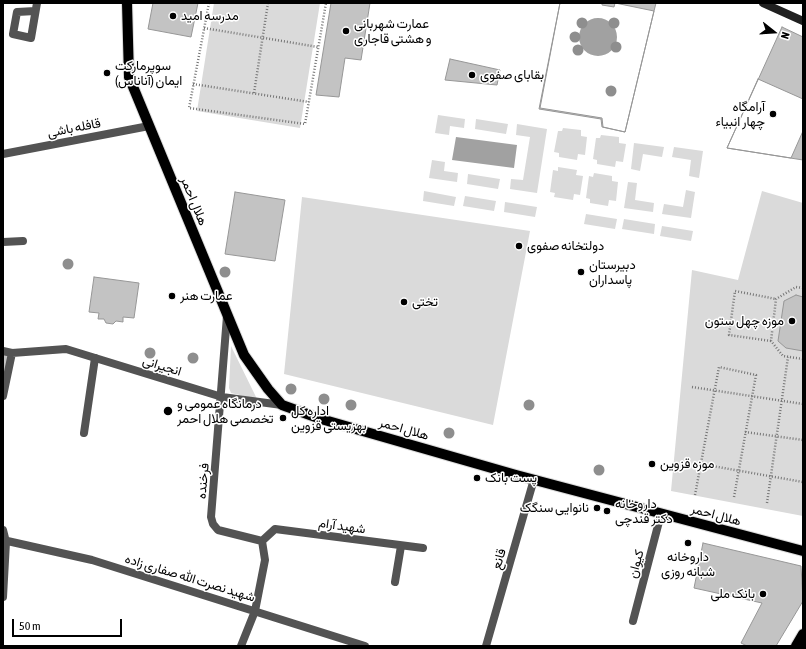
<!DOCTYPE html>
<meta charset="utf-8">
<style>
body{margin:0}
#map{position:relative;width:806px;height:649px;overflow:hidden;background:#fff;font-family:"Asap Condensed",sans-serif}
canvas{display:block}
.frame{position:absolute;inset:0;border:4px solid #000;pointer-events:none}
.north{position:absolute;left:754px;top:12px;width:40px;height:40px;-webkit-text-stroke:3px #fff;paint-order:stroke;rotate:107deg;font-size:11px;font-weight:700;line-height:16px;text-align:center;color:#000}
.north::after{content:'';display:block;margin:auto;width:14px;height:18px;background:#000;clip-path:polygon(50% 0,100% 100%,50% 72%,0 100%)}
.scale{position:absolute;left:12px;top:619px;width:110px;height:18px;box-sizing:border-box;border:2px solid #000;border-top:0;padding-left:5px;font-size:12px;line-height:14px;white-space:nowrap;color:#000;-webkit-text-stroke:3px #fff;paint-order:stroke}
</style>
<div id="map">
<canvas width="806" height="649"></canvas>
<div class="frame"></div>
<div class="north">N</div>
<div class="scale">50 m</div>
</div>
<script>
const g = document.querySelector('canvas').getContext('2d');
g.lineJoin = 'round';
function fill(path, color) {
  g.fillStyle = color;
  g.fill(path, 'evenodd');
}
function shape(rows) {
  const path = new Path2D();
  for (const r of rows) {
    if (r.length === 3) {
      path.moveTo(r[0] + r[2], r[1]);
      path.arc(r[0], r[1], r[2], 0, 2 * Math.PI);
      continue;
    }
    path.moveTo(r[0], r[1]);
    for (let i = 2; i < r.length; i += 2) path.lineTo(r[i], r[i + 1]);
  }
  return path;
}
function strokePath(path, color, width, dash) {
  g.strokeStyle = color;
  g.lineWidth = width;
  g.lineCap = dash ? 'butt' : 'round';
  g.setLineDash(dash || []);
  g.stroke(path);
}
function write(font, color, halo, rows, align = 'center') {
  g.font = font + ' "Asap Condensed",Vazirmatn,sans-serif';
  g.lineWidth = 3;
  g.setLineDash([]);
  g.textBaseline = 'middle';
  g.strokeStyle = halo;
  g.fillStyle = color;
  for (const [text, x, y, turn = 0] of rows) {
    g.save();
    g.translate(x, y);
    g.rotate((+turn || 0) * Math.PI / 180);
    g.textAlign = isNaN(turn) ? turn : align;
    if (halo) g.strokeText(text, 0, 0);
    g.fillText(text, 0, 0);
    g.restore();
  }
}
const green = shape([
 [214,3,320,3,300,128,197,111],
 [438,115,465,119,464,128,450,126,449,135,435,133],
 [476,119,508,124,506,134,475,129],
 [517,124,547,129,537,193,510,189,511,179,523,180,530,137,516,135],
 [563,128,581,130,581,136,587,137,585,155,578,154,577,160,559,157,559,153,554,152,558,131,562,131],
 [601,135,619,137,619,143,626,144,623,162,616,161,615,167,597,164,597,160,593,159,596,138,600,138],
 [634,143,664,147,662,157,643,154,640,171,631,169],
 [674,147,703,151,699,178,689,176,691,160,672,157],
 [432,160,445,162,444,171,458,173,457,182,429,178],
 [558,167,577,170,576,175,583,176,580,195,574,194,573,200,554,197,555,193,550,192,553,170,558,171],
 [594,173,612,176,612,181,618,182,616,201,609,200,608,206,590,203,590,199,586,198,589,176,593,177],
 [468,174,500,179,498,189,467,184],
 [628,182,637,183,635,200,654,203,653,212,624,208],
 [686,190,695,192,691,218,662,214,664,204,683,207],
 [424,191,456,197,454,206,423,201],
 [762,191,803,203,803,516,671,491,692,270,738,280],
 [465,196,496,201,494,211,463,206],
 [302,197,530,231,493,425,284,374],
 [505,202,537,207,535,217,504,212],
 [586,214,617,219,615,229,584,224],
 [624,219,655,224,654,234,622,229],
 [662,226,693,231,691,241,660,236],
 [231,346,257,399,231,393,229,388]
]);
const water = shape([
 [598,37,19],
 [456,137,517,145,514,168,452,160]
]);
const building = shape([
 [153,3,198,3,191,37,148,29,153,3],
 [331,3,370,3,361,60,345,58,339,97,316,95,331,3],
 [560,3,540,108,602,118,603,127,625,132,654,11,625,132,602,127,601,119,539,109,560,3],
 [602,3,615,3,614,7,602,5,602,3],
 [615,3,656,3,654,11,615,3],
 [782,27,803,37,803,160,727,148,782,27],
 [450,59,500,70,497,85,445,80,450,59],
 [758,79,803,99,803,131,791,158,727,148,758,79],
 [235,192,285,200,275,261,225,254,235,192],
 [94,277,139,283,134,318,123,317,123,322,116,321,113,324,106,323,104,319,98,319,99,313,89,312,94,277],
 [796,295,803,297,803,351,786,348,778,341,784,301,796,295],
 [3,351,12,353,3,396,3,351],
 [703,543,801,566,803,601,776,646,747,646,741,643,762,603,694,588,703,543]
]);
const path = shape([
 [209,3,189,108,305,124,326,3],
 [204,28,318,47],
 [193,84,309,102],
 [254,93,268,3],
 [803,288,796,287,776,299,771,341,783,356,803,359],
 [771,341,729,335,735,291,776,299],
 [692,387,803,404],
 [745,432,803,440],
 [701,464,803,482],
 [695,495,719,367,756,375,734,497],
 [767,503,788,357]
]);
const service = shape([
 [35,11,17,12,13,34,31,38,37,3],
 [84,433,95,358]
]);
const minor = shape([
 [3,154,149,126],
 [3,242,23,241],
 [227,316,211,517,213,524,218,530,262,541],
 [3,351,12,353,3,396],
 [12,353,66,349,222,397,282,405],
 [3,530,6,542,3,597],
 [3,540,92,560,365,646],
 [262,541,275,529,423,548],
 [395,582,401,546],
 [633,621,661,514],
 [241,646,255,611,265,560,262,541],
 [486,646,534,479]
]);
const secondary = shape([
 [763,3,803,21]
]);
const primary = shape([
 [127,3,129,77,244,355,268,389,282,405,321,419,516,475,803,551],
 [796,646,803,634]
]);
const trees = [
 [582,23],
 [614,23],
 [575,37],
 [616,47],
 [578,50],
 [611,91],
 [68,264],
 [225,272],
 [150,353],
 [193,358],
 [291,389],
 [324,399],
 [351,405],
 [529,405],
 [449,433],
 [599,470]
];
const markers = [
 [173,16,4,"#000"],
 [346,31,4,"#000"],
 [107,73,4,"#000"],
 [472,75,4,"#000"],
 [773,114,4,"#000"],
 [519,246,4,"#000"],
 [581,272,4,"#000"],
 [172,296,4,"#000"],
 [404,302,4,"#000"],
 [792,321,4,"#000"],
 [168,411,5,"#000"],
 [283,418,4,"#000"],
 [652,464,4,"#000"],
 [477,478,4,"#000"],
 [597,508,4,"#000"],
 [607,511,4,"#000"],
 [688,543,4,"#000"],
 [763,594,4,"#000"]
];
const poiNames = [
 ["مدرسه امید",181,16],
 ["عمارت شهربانی",354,24],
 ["و هشتی قاجاری",354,39],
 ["سوپرمارکت",115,66],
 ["ایمان (آناناس)",115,81],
 ["بقابای صفوی",480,75],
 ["آرامگاه",765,107,"right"],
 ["چهار انبیاء",765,122,"right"],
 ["دولتخانه صفوی",527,246],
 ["دبیرستان",589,265],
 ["پاسداران",589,280],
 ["عمارت هنر",180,296],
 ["تختی",412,302],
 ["موزه چهل ستون",784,321,"right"],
 ["درمانگاه عمومی و",177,404],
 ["تخصصی هلال احمر",177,419],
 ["اداره کل",291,411],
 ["بهزیستی قزوین",291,426],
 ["موزه قزوین",660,464],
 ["پست بانک",485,478],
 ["داروخانه",615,504],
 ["دکتر قندچی",615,519],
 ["نانوایی سنگک",589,508,"right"],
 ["داروخانه",688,557,"center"],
 ["شبانه روزی",688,572,"center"],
 ["بانک ملی",755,594,"right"]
];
const streetNames = [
 ["قافله باشی",74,128,-11],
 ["هلال احمر",194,201,68],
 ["انجیرانی",162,366,17],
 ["هلال احمر",404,429,16],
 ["فرخنده",203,481,-85],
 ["هلال احمر",716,515,15],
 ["شهید آرام",342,526,8],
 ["قانع",499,559,-74],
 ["کیوان",636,564,-75],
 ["شهید نصرت الله صفاری زاده",190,578,17]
];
fill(green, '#dadada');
fill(water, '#a1a1a1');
fill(building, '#c3c3c3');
strokePath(building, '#979797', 1);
strokePath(primary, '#dbdbdb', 12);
strokePath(path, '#757575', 2.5, [1, 2]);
strokePath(service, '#535353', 8);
strokePath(minor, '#535353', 8);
strokePath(secondary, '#202020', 8);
strokePath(primary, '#000', 10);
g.fillStyle = '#8e8e8e';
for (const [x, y] of trees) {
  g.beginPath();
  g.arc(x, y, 5.5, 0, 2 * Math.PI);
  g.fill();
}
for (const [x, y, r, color] of markers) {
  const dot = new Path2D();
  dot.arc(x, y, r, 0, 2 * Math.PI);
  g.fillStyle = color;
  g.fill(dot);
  strokePath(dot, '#fff', 1.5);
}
write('13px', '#000', '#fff', poiNames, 'left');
write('13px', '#000', '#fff', streetNames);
</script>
